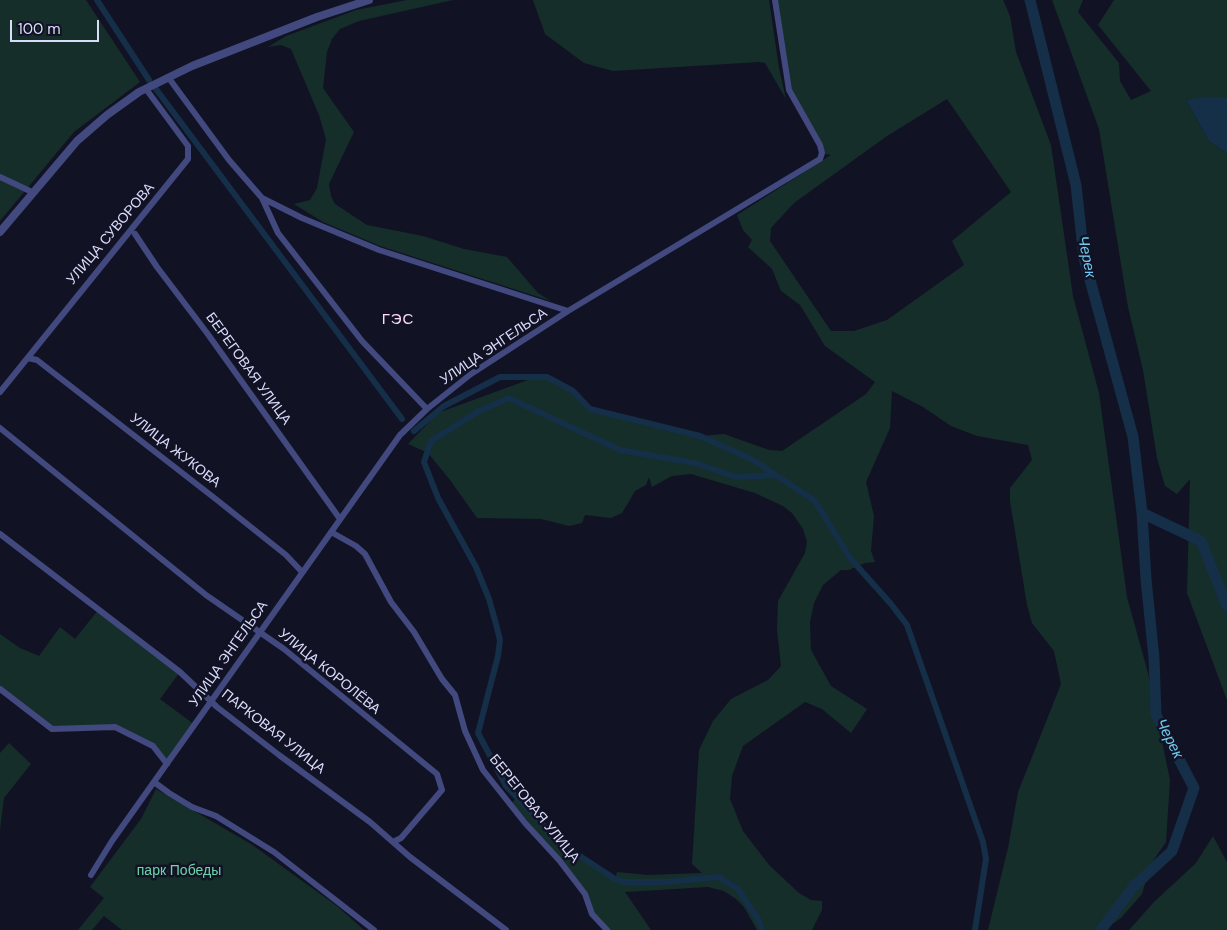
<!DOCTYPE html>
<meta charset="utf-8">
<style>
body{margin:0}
#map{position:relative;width:1227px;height:930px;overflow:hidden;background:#121225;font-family:"DM Sans",sans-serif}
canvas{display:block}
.scale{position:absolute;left:10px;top:20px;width:89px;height:22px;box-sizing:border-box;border:2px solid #d9dbfb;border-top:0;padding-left:6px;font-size:15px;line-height:18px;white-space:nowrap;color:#d9dbfb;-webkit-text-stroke:4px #121225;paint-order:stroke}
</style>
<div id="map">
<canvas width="1227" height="930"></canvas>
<div class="scale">100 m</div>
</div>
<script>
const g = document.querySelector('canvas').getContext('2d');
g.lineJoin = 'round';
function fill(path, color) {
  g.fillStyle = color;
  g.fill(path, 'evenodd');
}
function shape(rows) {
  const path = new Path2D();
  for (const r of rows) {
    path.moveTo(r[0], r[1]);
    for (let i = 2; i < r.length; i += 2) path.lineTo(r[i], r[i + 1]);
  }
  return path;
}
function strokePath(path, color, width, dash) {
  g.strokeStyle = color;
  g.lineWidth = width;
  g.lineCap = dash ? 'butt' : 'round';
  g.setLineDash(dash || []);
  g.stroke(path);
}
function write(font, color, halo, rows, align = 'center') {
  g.font = font + ' "DM Sans",sans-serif';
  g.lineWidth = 5;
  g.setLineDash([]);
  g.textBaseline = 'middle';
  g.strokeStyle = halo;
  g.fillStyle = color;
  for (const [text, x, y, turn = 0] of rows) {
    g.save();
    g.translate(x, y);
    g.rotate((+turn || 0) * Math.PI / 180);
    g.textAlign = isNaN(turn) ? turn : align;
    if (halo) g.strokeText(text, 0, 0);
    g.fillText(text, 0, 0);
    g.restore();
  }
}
const green = shape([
 [0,0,86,0,140,82,74,132,0,221],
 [407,0,453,0,359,21,340,29,332,39,327,52,323,88,354,132,329,184,331,196,335,204,367,225,423,236,464,249,507,257,538,293,551,301,380,246,323,222,294,204,310,200,317,188,326,139,319,115,291,49,281,45,268,47,286,36,356,10],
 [533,0,769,0,779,68,786,99,765,63,759,62,613,71,584,63,545,34],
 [775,0,1003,0,1010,16,1016,52,1051,145,1073,296,1099,393,1127,597,1148,673,1170,780,1166,842,1151,864,1142,894,1121,918,1104,930,988,930,1008,848,1018,792,1061,684,1054,651,1032,623,1027,605,1010,501,1010,488,1032,460,1028,445,977,436,951,426,923,407,892,391,890,428,866,482,874,516,871,551,875,562,865,563,849,570,841,570,823,585,814,603,810,622,811,650,831,686,867,709,851,733,822,709,805,702,743,746,732,776,730,799,743,831,769,865,799,893,811,900,822,901,822,910,812,930,757,930,744,907,736,899,724,891,708,887,625,892,651,930,607,930,597,919,588,900,510,805,516,798,560,843,615,879,617,872,648,875,702,873,692,864,699,750,713,721,731,699,768,680,781,666,777,630,778,601,805,553,807,542,803,529,792,513,783,506,755,493,691,474,672,476,652,487,649,477,646,485,635,491,622,513,611,518,585,515,582,523,569,526,541,519,477,518,450,480,428,453,408,444,438,413,536,377,547,377,573,391,590,409,700,436,724,434,769,450,782,451,866,394,875,382,825,346,800,305,781,291,772,269,748,247,752,240,743,230,737,215,831,155,822,153,789,90],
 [947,99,1011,192,952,241,964,265,887,320,854,331,831,331,770,241,771,228,794,203,887,136],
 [1052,0,1083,0,1078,12,1119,63,1120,81,1131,100,1151,91,1098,25,1114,0,1227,0,1227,98,1186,100,1209,141,1227,153,1227,700,1187,593,1190,479,1177,494,1165,486,1157,458,1143,370,1128,307,1099,129],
 [99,609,180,672,160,699,195,725,167,764,153,746,115,727,52,729,0,689,0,634,20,648,39,656,60,627,75,639],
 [9,743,31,764,4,798,0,830,0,753],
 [156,789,251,844,337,906,364,930,122,930,104,916,92,930,78,930,104,898,90,887,141,819],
 [1213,836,1227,862,1227,930,1129,930,1154,902,1196,863]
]);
const water = shape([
 [1205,97,1227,98,1227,153,1209,141,1186,100]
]);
const canal = shape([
 [97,0,149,80],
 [156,89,402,419],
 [414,431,444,406,500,377,547,377,573,391,590,409,700,436,753,460,815,501,850,558,891,604,907,625,983,842,986,859,975,930],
 [762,930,759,921,738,889,719,877,665,882,623,882,615,879,560,843,506,786,478,733,498,656,500,640,496,624,489,599,476,567,438,498,424,462,431,441,479,411,509,398,620,450,695,463,736,477,776,475]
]);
const river = shape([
 [1030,0,1076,185,1084,258,1133,437,1142,513,1201,541,1227,606],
 [1101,930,1134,886,1172,851,1194,788,1156,715,1154,658,1146,579,1142,513]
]);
const minor = shape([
 [168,77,229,160,262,198,278,233,362,341,427,409],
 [0,177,32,192],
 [262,198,302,218,379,250,568,311],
 [135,234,157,267,207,333,340,519],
 [28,358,37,360,217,500,286,555,302,572],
 [0,392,188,159,188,146,146,89],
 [0,428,206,595,284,649,437,774,442,790,401,838,393,842],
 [331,532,356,546,365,554,391,602,414,632,442,679,455,695,465,731,483,770,525,823,559,860,585,894,592,914,607,930],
 [0,534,180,672,217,707,279,755,370,822,410,857,506,930],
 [0,689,52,729,115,727,153,746,167,764],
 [154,782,169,793,192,807,216,816,274,852,374,930],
 [91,875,112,841,400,435,427,409,471,374,568,311,820,159,822,153,820,145,789,90,775,0]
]);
const tertiary = shape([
 [0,232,77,141,107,115,139,92,192,66,317,17,369,0]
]);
const streetNames = [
 ["УЛИЦА СУВОРОВА",111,234,-50],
 ["УЛИЦА ЭНГЕЛЬСА",494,347,-34],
 ["БЕРЕГОВАЯ УЛИЦА",248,369,54],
 ["УЛИЦА ЖУКОВА",175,451,38],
 ["УЛИЦА ЭНГЕЛЬСА",229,654,-55],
 ["УЛИЦА КОРОЛЁВА",329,672,39],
 ["ПАРКОВАЯ УЛИЦА",273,732,38],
 ["БЕРЕГОВАЯ УЛИЦА",534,809,51]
];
const parkNames = [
 ["парк Победы",179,871]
];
const waterNames = [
 ["Черек",1086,257,79],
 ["Черек",1169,739,63]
];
const neighbourhoodNames = [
 ["ГЭС",398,320]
];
fill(green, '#152e29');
fill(water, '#142f47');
strokePath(canal, '#142f47', 6);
strokePath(river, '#142f47', 11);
strokePath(minor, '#41497f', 6);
strokePath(tertiary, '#41497f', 8);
write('14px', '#d9dbfb', '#121225', streetNames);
write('14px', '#6cd5a9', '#121225', parkNames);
write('italic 15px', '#71cbf1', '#121225', waterNames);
g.letterSpacing = '1px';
write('15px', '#fbdbf5', '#121225', neighbourhoodNames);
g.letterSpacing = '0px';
</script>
